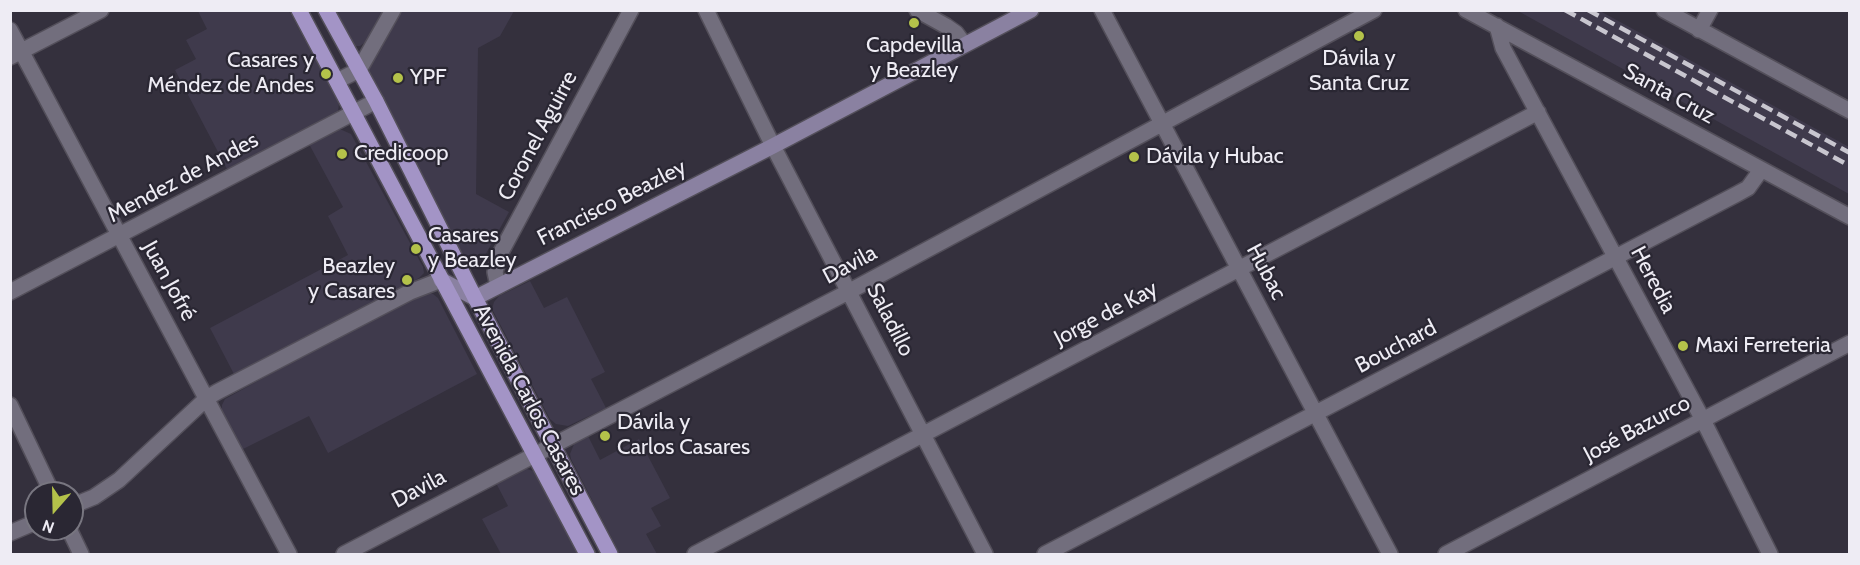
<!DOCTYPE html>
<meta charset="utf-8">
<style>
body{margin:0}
#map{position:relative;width:1860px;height:565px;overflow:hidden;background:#34303d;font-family:Cabin,sans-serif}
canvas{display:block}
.frame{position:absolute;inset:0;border:12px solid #eeecf4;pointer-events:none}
.north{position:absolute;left:24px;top:481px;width:60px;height:60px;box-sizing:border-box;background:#2a2733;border:2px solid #787680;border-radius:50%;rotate:200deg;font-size:16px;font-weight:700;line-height:24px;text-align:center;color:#eeecf4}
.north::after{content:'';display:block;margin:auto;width:21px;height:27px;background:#b4c24a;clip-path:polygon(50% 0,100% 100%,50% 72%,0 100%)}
</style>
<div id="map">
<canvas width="1860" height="565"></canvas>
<div class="frame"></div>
<div class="north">N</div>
</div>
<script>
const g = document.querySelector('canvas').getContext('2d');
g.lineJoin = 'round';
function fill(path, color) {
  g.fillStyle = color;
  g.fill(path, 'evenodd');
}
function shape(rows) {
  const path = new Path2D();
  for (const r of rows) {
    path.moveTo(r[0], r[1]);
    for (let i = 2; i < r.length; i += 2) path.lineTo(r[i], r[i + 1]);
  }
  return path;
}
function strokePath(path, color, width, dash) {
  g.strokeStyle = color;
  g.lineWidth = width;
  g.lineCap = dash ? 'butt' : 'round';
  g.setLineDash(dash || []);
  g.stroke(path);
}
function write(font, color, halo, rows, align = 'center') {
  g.font = font + ' Cabin,sans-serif';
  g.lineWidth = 4.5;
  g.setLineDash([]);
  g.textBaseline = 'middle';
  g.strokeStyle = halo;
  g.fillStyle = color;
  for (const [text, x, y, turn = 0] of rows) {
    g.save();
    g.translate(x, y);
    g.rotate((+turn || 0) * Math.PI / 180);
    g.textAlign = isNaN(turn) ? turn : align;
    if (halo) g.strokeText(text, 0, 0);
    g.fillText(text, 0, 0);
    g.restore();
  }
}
const built = shape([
 [198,11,289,11,339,104,338,111,333,116,228,171,175,70,196,59,186,40,207,29],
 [331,11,384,11,367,41,360,46,354,46,347,42],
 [400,11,514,11,500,36,478,48,476,194,509,212,483,259,474,265,468,264,462,260,367,70],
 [1518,11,1600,11,1849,147,1849,194],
 [336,130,342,130,351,134,423,267,424,273,419,278,235,376,210,328,348,255,328,216,343,207,309,144],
 [530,281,544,308,567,297,605,372,591,379,606,408,568,426,556,424,550,419,492,309,494,302,499,296],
 [426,292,433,294,438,298,477,374,328,453,309,416,241,450,222,413,222,405,225,399,418,293],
 [588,436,600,460,639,439,670,498,651,508,661,526,646,534,657,554,620,554,571,459,570,454,574,444],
 [524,468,533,471,537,475,577,554,501,554,482,519,508,506,496,483]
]);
const street = shape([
 [706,10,773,146,985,554],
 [917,10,946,26,956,33,964,44],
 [1102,10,1390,554],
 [1466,10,1850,217],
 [1664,10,1850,111],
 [1497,26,1503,48,1703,420,1770,554],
 [10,30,289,554],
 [1699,30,1710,10],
 [10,57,101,10],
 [337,81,359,70,393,10],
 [498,286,495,272,500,254,631,10],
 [10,292,376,101],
 [10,405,52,493],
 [72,506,94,497,119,480,207,398,217,392,410,292,441,280],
 [69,529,81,554],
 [10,533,36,522],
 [344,554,850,291,1374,10],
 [695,554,1538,112],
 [1045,554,1737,194,1748,188,1761,170],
 [1446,554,1850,343]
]);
const secondary = shape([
 [441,280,475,298,773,146,1031,10]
]);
const primary = shape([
 [299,10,587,554],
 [326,10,376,101,475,298,610,554]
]);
const rail = shape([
 [1565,10,1850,166],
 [1588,10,1850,153]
]);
const markers = [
 [914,23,6,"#b4c24a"],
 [1359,36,6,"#b4c24a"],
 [326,74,6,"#b4c24a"],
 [398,78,6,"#b4c24a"],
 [342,154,6,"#b4c24a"],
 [1134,157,6,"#b4c24a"],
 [416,249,6,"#b4c24a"],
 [407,280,6,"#b4c24a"],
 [1683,346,6,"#b4c24a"],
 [605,436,6,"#b4c24a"]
];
const poiNames = [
 ["Capdevilla",914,46,"center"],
 ["y Beazley",914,71,"center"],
 ["Dávila y",1359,59,"center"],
 ["Santa Cruz",1359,84,"center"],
 ["Casares y",314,61,"right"],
 ["Méndez de Andes",314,86,"right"],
 ["YPF",410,78],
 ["Credicoop",354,154],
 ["Dávila y Hubac",1146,157],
 ["Casares",428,236],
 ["y Beazley",428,261],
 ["Beazley",395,267,"right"],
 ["y Casares",395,292,"right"],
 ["Maxi Ferreteria",1695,346],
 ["Dávila y",617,423],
 ["Carlos Casares",617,448]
];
const streetNames = [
 ["Santa Cruz",1669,94,29],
 ["Coronel Aguirre",538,136,-62],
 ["Mendez de Andes",183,178,-28],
 ["Francisco Beazley",612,203,-27],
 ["Davila",850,265,-28],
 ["Hubac",1266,272,62],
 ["Heredia",1653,280,62],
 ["Juan Jofré",169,281,61],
 ["Jorge de Kay",1106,314,-28],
 ["Saladillo",890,320,63],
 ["Bouchard",1396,347,-28],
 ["Avenida Carlos Casares",529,400,62],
 ["José Bazurco",1637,429,-28],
 ["Davila",419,489,-28]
];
fill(built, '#3f3a4c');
strokePath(street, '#534f5a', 18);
strokePath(secondary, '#534f5a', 18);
strokePath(primary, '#534f5a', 18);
strokePath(street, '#726e7d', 15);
strokePath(secondary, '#8a81a1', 15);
strokePath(primary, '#a394c6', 15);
strokePath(rail, '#c8c6cf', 4.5, [12, 6]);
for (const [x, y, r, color] of markers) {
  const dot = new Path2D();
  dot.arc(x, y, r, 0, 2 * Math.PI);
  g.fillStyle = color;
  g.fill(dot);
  strokePath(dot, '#2a2733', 2);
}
write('22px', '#eeecf4', '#2a2733', poiNames, 'left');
write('22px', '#eeecf4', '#2a2733', streetNames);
</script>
